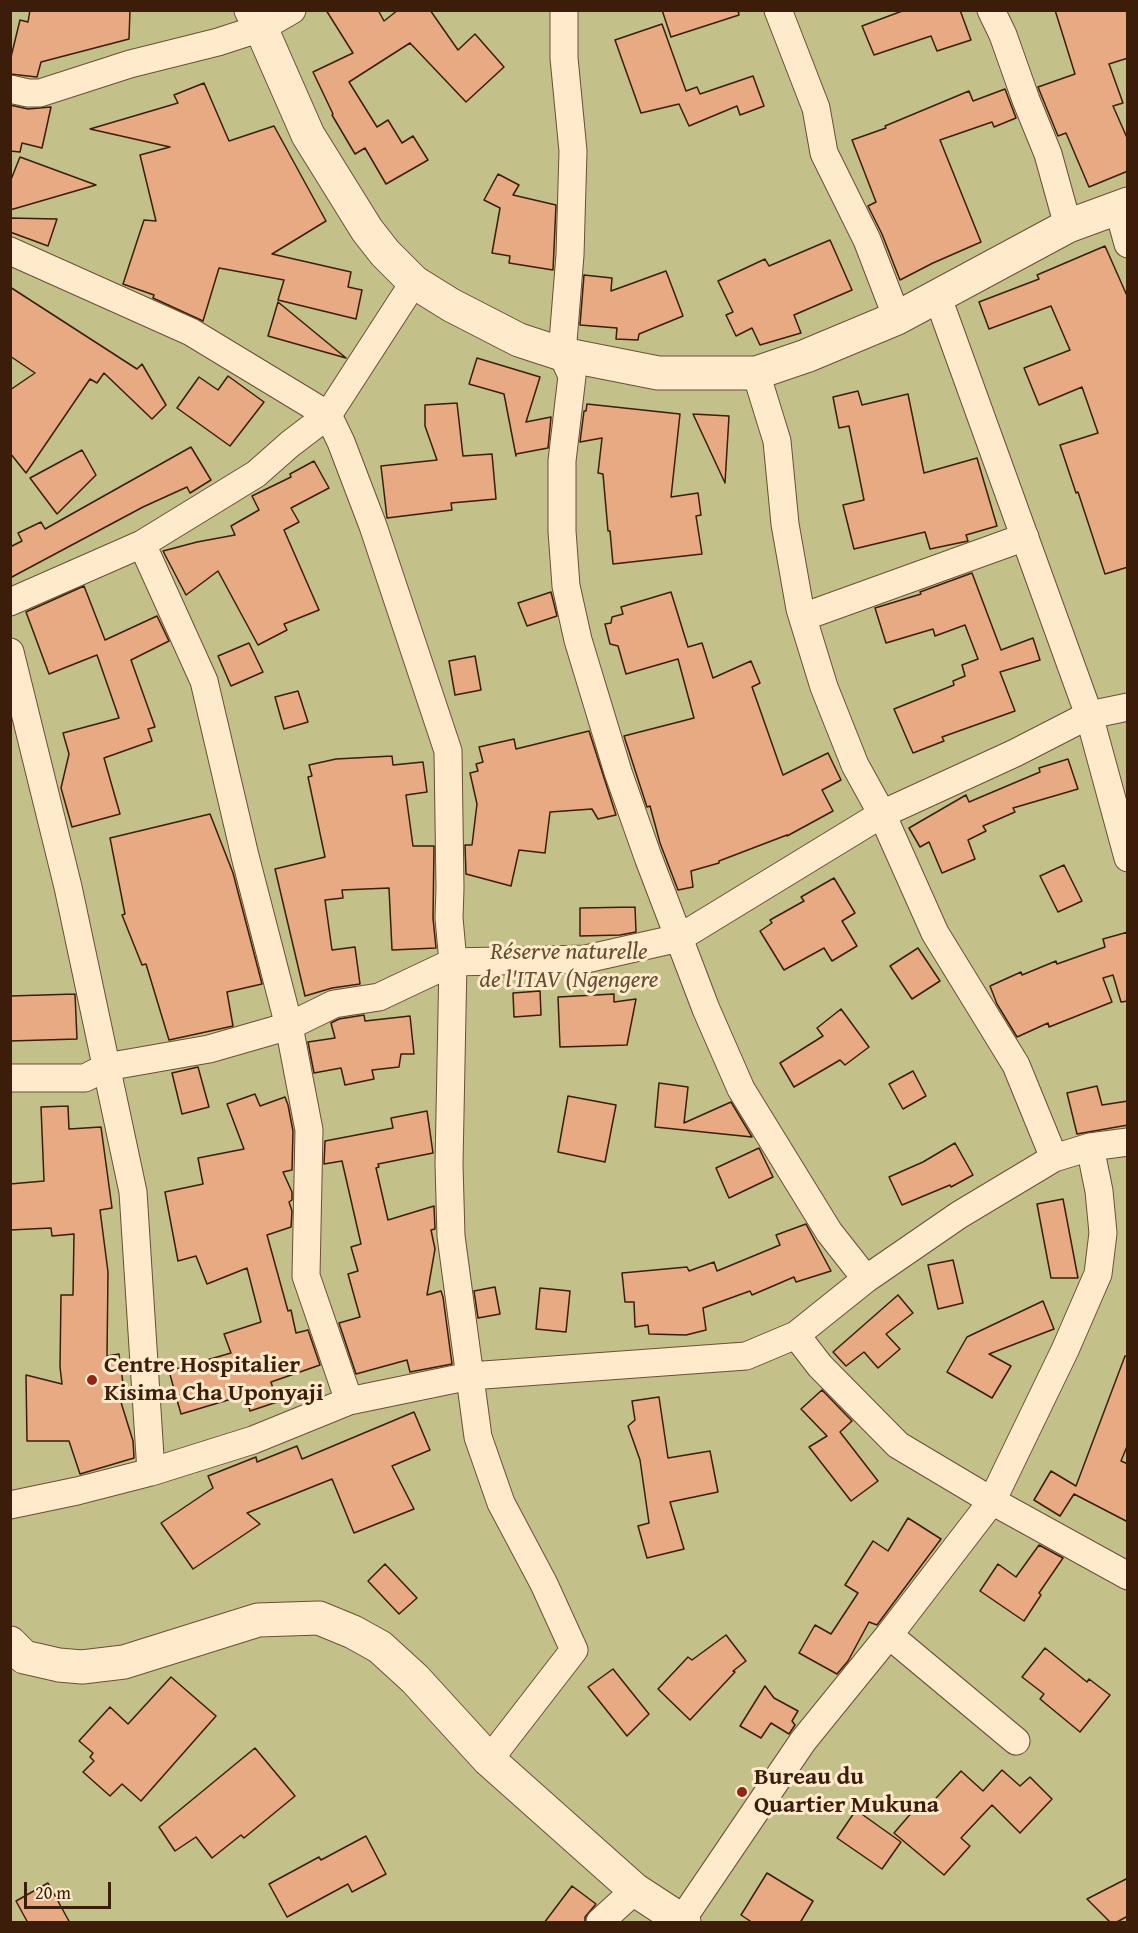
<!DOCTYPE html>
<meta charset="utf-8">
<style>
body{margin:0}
#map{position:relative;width:1138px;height:1933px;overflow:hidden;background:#ffdfb1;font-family:"Gentium Book Plus",serif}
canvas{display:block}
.frame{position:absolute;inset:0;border:12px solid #3b1d0a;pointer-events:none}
.scale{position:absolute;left:24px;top:1882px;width:87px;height:27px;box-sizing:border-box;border:3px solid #3b1d0a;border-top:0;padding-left:8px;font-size:18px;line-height:21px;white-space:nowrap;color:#3b1d0a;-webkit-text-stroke:4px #ffeacc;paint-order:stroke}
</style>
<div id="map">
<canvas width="1138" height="1933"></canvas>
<div class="frame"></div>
<div class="scale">20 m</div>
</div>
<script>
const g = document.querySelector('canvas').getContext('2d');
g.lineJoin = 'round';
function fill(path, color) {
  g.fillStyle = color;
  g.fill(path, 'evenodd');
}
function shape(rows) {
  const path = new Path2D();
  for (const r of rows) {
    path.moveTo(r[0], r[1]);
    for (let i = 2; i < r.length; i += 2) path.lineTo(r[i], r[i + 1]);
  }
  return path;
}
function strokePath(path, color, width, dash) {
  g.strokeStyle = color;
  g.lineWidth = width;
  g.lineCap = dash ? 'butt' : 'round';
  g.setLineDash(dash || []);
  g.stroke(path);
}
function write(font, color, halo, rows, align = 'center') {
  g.font = font + ' "Gentium Book Plus",serif';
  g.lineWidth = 6;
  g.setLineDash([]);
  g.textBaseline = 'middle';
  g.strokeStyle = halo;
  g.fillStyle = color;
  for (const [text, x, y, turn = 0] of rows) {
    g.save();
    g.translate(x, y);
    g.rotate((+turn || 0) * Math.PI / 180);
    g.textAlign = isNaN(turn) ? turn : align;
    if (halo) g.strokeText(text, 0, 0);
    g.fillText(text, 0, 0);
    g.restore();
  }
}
const green = shape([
 [11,11,1127,11,1127,1922,11,1922]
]);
const building = shape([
 [30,10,130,10,129,39,41,62,37,77,10,74,10,61,20,20,28,22,30,10],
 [326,10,378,10,384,21,398,10,430,10,458,50,475,34,504,67,466,102,410,43,349,82,377,127,388,120,402,143,413,136,428,160,386,184,365,148,355,154,332,115,333,114,313,72,353,53,326,10],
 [662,10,738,10,739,15,671,37,662,10],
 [905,10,960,10,971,40,937,51,931,36,874,55,862,26,905,10],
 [1055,10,1128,10,1128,58,1109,64,1123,103,1113,106,1128,140,1128,171,1089,187,1066,133,1058,136,1038,87,1075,74,1055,10],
 [662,24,686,91,697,87,700,94,753,76,764,106,740,115,737,106,689,126,679,104,641,113,615,40,662,24],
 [204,83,229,141,274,126,326,221,272,254,351,272,348,287,362,290,356,319,278,300,284,280,219,268,203,321,153,298,154,295,123,284,144,220,156,221,140,155,170,147,90,129,178,103,174,95,204,83],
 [1005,89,1016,118,994,127,992,122,940,140,981,242,933,263,900,280,882,234,868,206,876,202,852,140,886,128,885,126,969,91,973,101,1005,89],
 [10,105,28,109,51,107,42,148,22,143,20,152,10,151,10,105],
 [20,157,96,185,10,210,10,182,20,157],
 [498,174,519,185,513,195,556,205,553,270,509,263,510,256,492,253,500,208,484,200,498,174],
 [10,218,57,219,48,246,10,232,10,218],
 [830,240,852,290,794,315,801,333,760,345,752,328,736,336,726,315,733,312,718,281,765,259,769,266,830,240],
 [1105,246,1128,298,1128,567,1105,574,1078,492,1076,493,1060,445,1098,433,1082,387,1039,405,1024,368,1070,350,1051,306,989,329,979,302,1039,279,1037,275,1105,246],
 [666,271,683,316,639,334,638,340,616,339,617,328,580,325,584,275,612,278,611,291,666,271],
 [10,287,137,369,142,364,166,405,152,419,104,373,97,383,90,379,26,473,10,453,10,390,35,373,10,356,10,287],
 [278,302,346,358,268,336,278,302],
 [477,358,540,377,526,422,551,417,548,448,516,454,516,456,504,394,469,384,477,358],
 [228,376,264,402,230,446,177,408,199,377,218,390,228,376],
 [858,391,862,405,908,394,924,473,977,458,997,526,966,535,968,541,930,549,925,532,854,549,843,505,864,500,849,426,839,428,833,397,858,391],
 [457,403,463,456,492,454,496,499,451,503,452,510,387,518,381,466,437,460,425,426,425,405,457,403],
 [587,404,680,414,671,497,698,493,701,515,696,516,702,554,613,564,610,531,608,531,603,474,598,473,602,438,580,442,584,411,586,411,587,404],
 [693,414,729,416,725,483,693,414],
 [191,447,211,480,190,493,187,487,143,507,10,578,10,547,22,541,18,533,41,522,45,529,191,447],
 [82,450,96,475,57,514,30,478,82,450],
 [314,461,329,488,291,508,299,522,284,530,319,610,284,624,287,630,258,645,218,571,186,595,163,551,197,542,235,535,231,526,259,510,252,496,291,477,290,474,314,461],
 [972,573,1001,650,1033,638,1040,660,1000,672,1015,711,942,737,944,741,913,753,894,709,954,685,953,681,965,676,962,665,978,659,965,625,935,636,933,629,886,643,875,608,921,594,920,592,972,573],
 [84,586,105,640,157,616,169,641,131,660,155,727,148,729,152,741,104,758,120,814,72,827,61,788,69,754,63,733,119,718,97,655,49,674,26,612,84,586],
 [551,592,557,616,527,626,518,603,551,592],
 [671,592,688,647,702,643,713,678,751,661,760,683,752,687,783,775,828,753,841,780,822,790,833,811,787,836,787,835,719,861,719,863,691,871,693,887,678,890,660,843,650,806,647,807,624,736,694,718,678,659,626,674,618,646,610,644,605,624,611,623,612,617,623,614,621,607,671,592],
 [249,643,263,672,231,686,218,656,249,643],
 [475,656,481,690,455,695,449,661,475,656],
 [298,691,308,722,284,729,275,697,298,691],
 [589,731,616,815,598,819,592,809,550,812,545,853,519,850,511,886,466,874,465,845,472,845,477,804,470,773,478,771,476,764,483,762,479,747,514,739,516,749,589,731],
 [392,756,393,765,423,762,427,792,406,795,413,846,434,846,433,918,436,948,392,950,389,888,342,890,343,898,325,900,332,950,355,947,360,984,332,988,305,996,275,869,325,857,308,777,312,776,309,765,336,759,392,756],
 [1068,759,1078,789,1013,808,1015,812,983,826,986,831,968,840,975,859,942,873,929,842,920,847,909,828,966,795,969,802,1040,772,1039,768,1068,759],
 [210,814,233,873,262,984,227,992,233,1026,169,1040,146,964,142,965,122,915,125,914,110,838,210,814],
 [1064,865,1082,901,1058,912,1040,876,1064,865],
 [834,878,855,913,842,921,857,946,832,961,824,948,784,970,760,931,772,923,770,920,804,901,801,897,834,878],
 [635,907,636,932,620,935,580,936,580,908,635,907],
 [1128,932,1128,1001,1121,1002,1113,975,1103,978,1112,1002,1049,1027,1048,1023,1017,1037,997,1004,990,986,1021,972,1022,975,1056,961,1057,964,1105,947,1103,939,1128,932],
 [918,948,940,981,912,999,890,966,918,948],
 [540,991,541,1015,514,1017,513,993,540,991],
 [75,994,77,1039,10,1041,10,996,75,994],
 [614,994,614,1002,636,999,627,1045,560,1047,558,997,614,994],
 [841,1009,869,1047,845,1065,840,1060,794,1087,780,1063,823,1036,817,1028,841,1009],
 [364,1015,365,1021,410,1016,414,1054,401,1054,399,1067,372,1070,374,1079,345,1085,341,1068,314,1073,308,1042,335,1038,331,1023,339,1019,364,1015],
 [198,1067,209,1107,182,1114,172,1073,198,1067],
 [913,1071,926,1096,903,1109,889,1084,913,1071],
 [659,1083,688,1087,684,1123,731,1102,752,1137,655,1127,659,1083],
 [1097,1086,1102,1105,1128,1101,1128,1125,1077,1134,1067,1093,1097,1086],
 [255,1094,260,1106,285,1097,288,1105,293,1131,292,1170,283,1172,292,1192,292,1200,289,1202,292,1211,291,1227,267,1235,288,1311,291,1310,296,1333,308,1330,320,1365,271,1382,277,1402,250,1411,245,1395,181,1414,169,1371,231,1353,224,1334,261,1322,247,1268,207,1284,196,1256,178,1261,165,1192,203,1184,198,1158,244,1149,227,1104,255,1094],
 [568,1096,616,1105,605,1162,558,1152,568,1096],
 [68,1106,69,1129,101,1127,112,1208,100,1210,108,1272,107,1356,119,1354,125,1398,120,1399,133,1441,134,1458,80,1474,69,1441,27,1441,26,1375,62,1384,60,1367,61,1295,73,1295,74,1234,52,1236,51,1228,10,1230,10,1184,44,1181,41,1107,68,1106],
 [427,1111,433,1153,378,1164,379,1167,376,1168,388,1220,434,1206,435,1229,431,1230,435,1249,427,1295,441,1291,443,1297,452,1364,410,1372,407,1360,356,1374,339,1323,360,1317,348,1274,358,1271,351,1247,361,1244,342,1161,324,1164,325,1141,393,1128,391,1118,427,1111],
 [955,1143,973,1175,951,1187,950,1185,902,1205,889,1177,923,1162,955,1143],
 [759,1148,773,1177,729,1198,716,1168,759,1148],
 [1063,1199,1078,1278,1051,1278,1037,1204,1063,1199],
 [806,1224,831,1271,796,1282,794,1277,752,1295,750,1291,703,1308,706,1330,686,1335,649,1334,648,1325,635,1327,634,1302,625,1302,622,1273,687,1267,689,1271,714,1262,717,1271,780,1245,776,1235,806,1224],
 [953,1260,963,1303,938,1309,928,1265,953,1260],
 [495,1287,500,1314,478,1318,474,1291,495,1287],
 [540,1288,570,1291,566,1332,536,1329,540,1288],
 [898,1295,913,1313,886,1334,900,1349,878,1368,864,1352,846,1366,833,1352,898,1295],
 [1043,1301,1054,1329,989,1354,1011,1366,992,1398,947,1372,967,1337,1043,1301],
 [1125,1356,1128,1356,1128,1444,1121,1461,1128,1464,1128,1522,1074,1494,1060,1516,1034,1500,1051,1471,1076,1486,1125,1356],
 [822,1390,852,1421,840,1432,878,1481,851,1501,809,1447,827,1436,801,1409,822,1390],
 [659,1397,668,1458,710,1451,718,1492,670,1502,684,1549,647,1558,638,1526,649,1523,640,1460,628,1426,635,1420,632,1401,659,1397],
 [414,1412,430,1450,392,1466,414,1509,354,1533,332,1479,247,1513,260,1524,193,1569,161,1523,213,1488,208,1476,256,1457,257,1462,297,1446,302,1459,414,1412],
 [908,1518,941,1539,877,1625,869,1622,848,1661,837,1674,799,1653,815,1625,831,1634,858,1593,845,1585,873,1541,888,1551,908,1518],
 [1039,1545,1063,1558,1039,1593,1041,1595,1024,1621,980,1591,998,1564,1016,1577,1039,1545],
 [385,1564,417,1598,399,1614,368,1581,385,1564],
 [726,1635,746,1661,733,1671,735,1672,690,1720,658,1689,688,1657,692,1660,726,1635],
 [1045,1648,1087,1682,1089,1679,1110,1695,1080,1732,1040,1699,1044,1694,1022,1677,1045,1648],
 [613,1669,649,1714,627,1736,588,1687,613,1669],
 [171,1677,216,1716,141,1801,122,1784,110,1796,83,1772,94,1761,90,1757,93,1753,79,1741,110,1707,128,1724,171,1677],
 [765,1686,774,1698,798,1711,792,1721,795,1725,789,1734,771,1723,761,1738,740,1726,765,1686],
 [255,1748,295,1796,244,1838,241,1835,212,1858,196,1837,175,1851,159,1827,255,1748],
 [1002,1770,1020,1786,1030,1777,1052,1799,1020,1833,992,1805,961,1838,970,1846,944,1875,894,1833,920,1803,927,1808,961,1771,983,1791,1002,1770],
 [856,1810,901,1842,882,1869,837,1838,856,1810],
 [366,1836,386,1874,352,1892,348,1884,287,1917,269,1884,319,1857,321,1860,366,1836],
 [767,1873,813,1901,800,1923,753,1923,741,1915,767,1873],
 [1128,1878,1128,1916,1115,1923,1111,1923,1087,1899,1128,1878],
 [48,1883,70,1923,28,1923,16,1901,48,1883],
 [572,1886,596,1904,585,1917,585,1923,544,1923,572,1886]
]);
const minor = shape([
 [564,10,564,58,573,151,570,255,562,354,572,376,562,461,562,531,566,586,578,640,618,772,648,857,706,1009,741,1089,829,1232,866,1279],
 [778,10,816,108,824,153,867,240,897,318],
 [991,10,1003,35,1026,100,1048,154,1068,226],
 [10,89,28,93,40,93,130,64,218,42,261,28,292,10],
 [1118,208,1128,244],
 [10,251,191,332,328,415,341,442,373,526,448,751,450,888,449,918,453,962,449,1164,451,1236,478,1437,501,1503,544,1584,574,1650,489,1760],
 [937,295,1089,715,1128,858],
 [756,373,777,441,785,524,800,609,824,687,855,765,882,814,935,933,1016,1065,1054,1158],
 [142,544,204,681,245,856,289,1026,309,1130,306,1276,349,1401],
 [10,602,142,544,256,474,290,444,328,415,414,282],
 [803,617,1025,537],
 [10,652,68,887,133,1192,151,1472],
 [10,1078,85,1078,106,1067,209,1049,289,1026,334,1004,379,997,453,962,586,959,679,938,882,814,1015,753,1089,715,1128,707],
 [796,1335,820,1366,898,1445,992,1501,1128,1576],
 [10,1505,77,1491,151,1472,253,1440,349,1401,470,1376,746,1356,796,1335,866,1279,959,1215,1054,1158,1090,1147,1128,1142],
 [889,1635,1016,1741],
 [681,1921,803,1741,889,1635,992,1501,1065,1350,1098,1274,1103,1233,1099,1191,1090,1147],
 [600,1922,635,1890]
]);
const tertiary = shape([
 [251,10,261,28,308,135,367,230,385,253,414,282,451,305,519,340,562,354,658,373,756,373,806,356,897,318,1068,226,1128,204],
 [10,1643,24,1657,59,1665,82,1667,124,1662,258,1620,319,1618,353,1632,380,1647,415,1679,489,1760,635,1890,684,1922]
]);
const markers = [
 [92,1380,6,"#8f2418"],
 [742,1792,6,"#8f2418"]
];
const parkNames = [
 ["Réserve naturelle",569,953],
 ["de l'ITAV (Ngengere",569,981]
];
const poiNames = [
 ["Centre Hospitalier",104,1366],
 ["Kisima Cha Uponyaji",104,1394],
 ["Bureau du",754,1778],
 ["Quartier Mukuna",754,1806]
];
fill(green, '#c3c189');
fill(building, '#e7aa82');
strokePath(building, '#3b1d0a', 1.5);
strokePath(minor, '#6c4e34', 29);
strokePath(tertiary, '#6c4e34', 35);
strokePath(minor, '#ffeacc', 27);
strokePath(tertiary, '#ffeacc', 33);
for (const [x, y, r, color] of markers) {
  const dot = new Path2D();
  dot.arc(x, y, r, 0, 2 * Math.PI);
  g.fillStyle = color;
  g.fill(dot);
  strokePath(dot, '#ffeacc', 2);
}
write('italic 24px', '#644e30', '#ffeacc', parkNames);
write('bold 24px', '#3b1d0a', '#ffeacc', poiNames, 'left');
</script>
